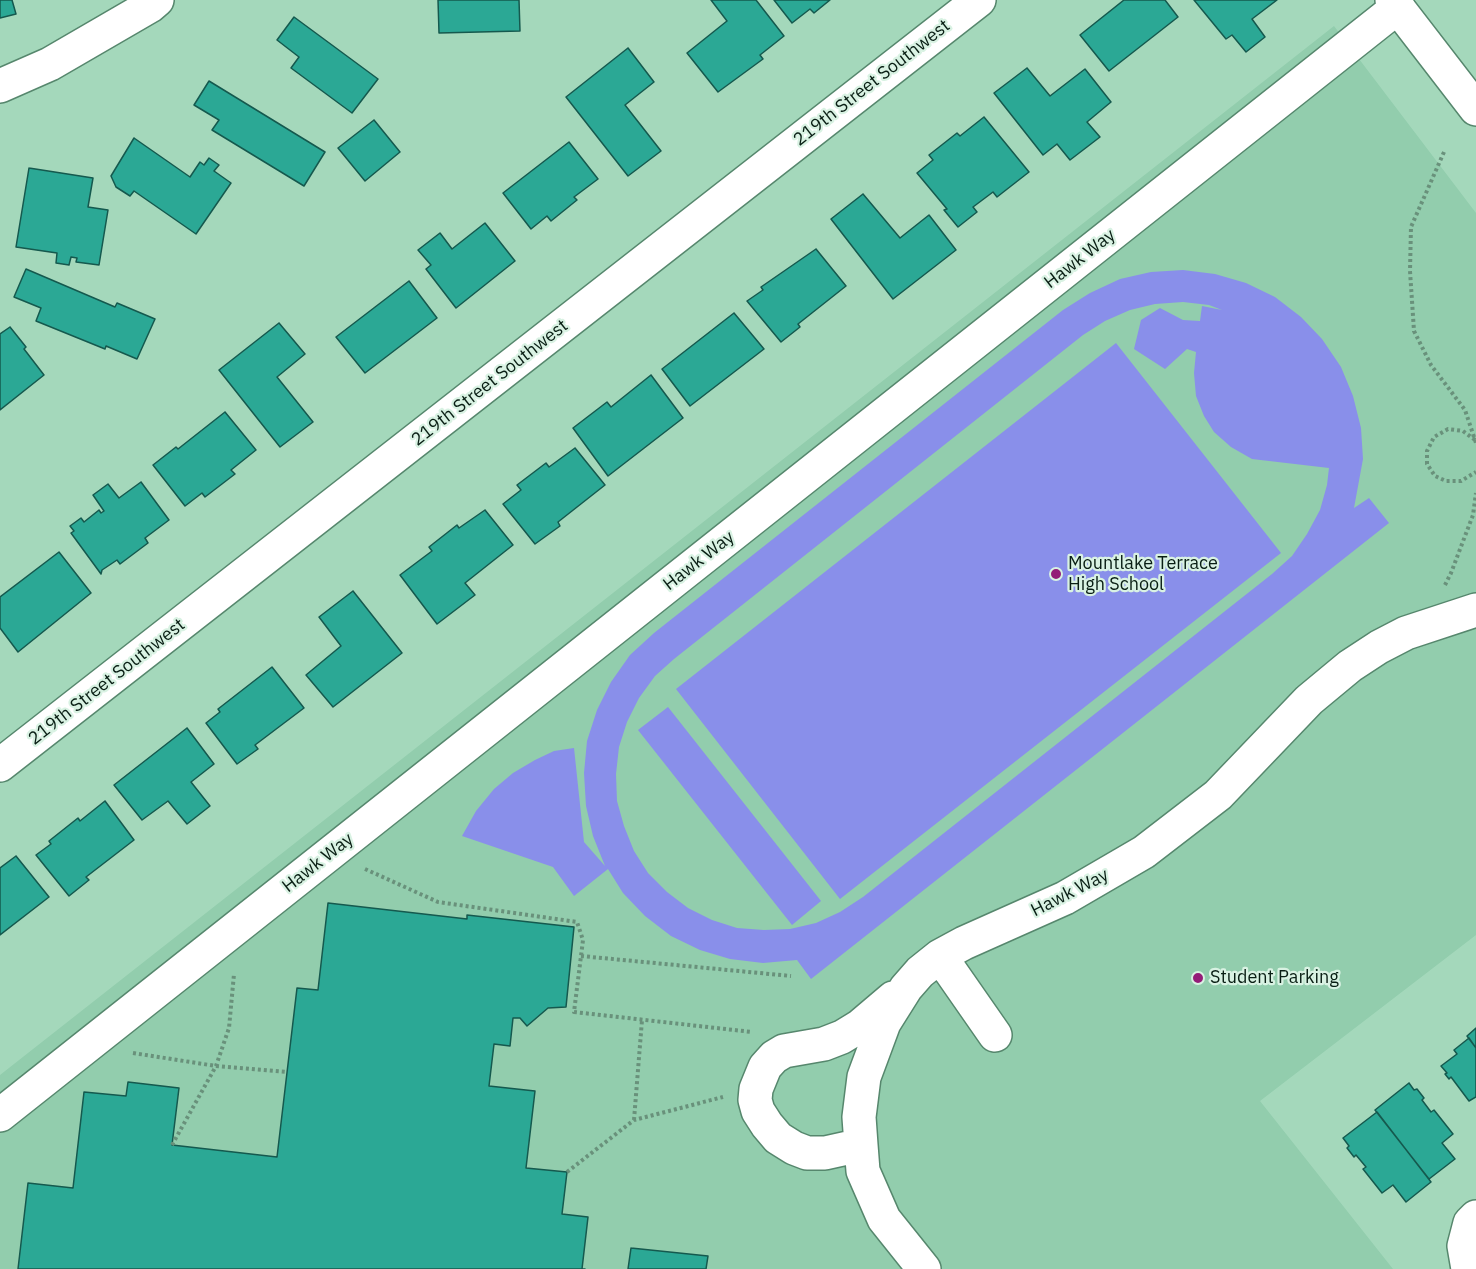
<!DOCTYPE html>
<style>
body{margin:0}
canvas{display:block;background:#a4d8bb}
</style>
<canvas width="1476" height="1269"></canvas>
<script>
const g = document.querySelector('canvas').getContext('2d');
g.lineJoin = 'round';
function fill(path, color) {
  g.fillStyle = color;
  g.fill(path, 'evenodd');
}
function shape(rows) {
  const path = new Path2D();
  for (const r of rows) {
    path.moveTo(r[0], r[1]);
    for (let i = 2; i < r.length; i += 2) path.lineTo(r[i], r[i + 1]);
  }
  return path;
}
function strokePath(path, color, width, dash) {
  g.strokeStyle = color;
  g.lineWidth = width;
  g.lineCap = dash ? 'butt' : 'round';
  g.setLineDash(dash || []);
  g.stroke(path);
}
function write(font, color, halo, rows, align = 'center') {
  g.font = font + ' "IBM Plex Sans",sans-serif';
  g.lineWidth = 4.5;
  g.setLineDash([]);
  g.textBaseline = 'middle';
  g.strokeStyle = halo;
  g.fillStyle = color;
  for (const [text, x, y, turn = 0] of rows) {
    g.save();
    g.translate(x, y);
    g.rotate((+turn || 0) * Math.PI / 180);
    g.textAlign = isNaN(turn) ? turn : align;
    if (halo) g.strokeText(text, 0, 0);
    g.fillText(text, 0, 0);
    g.restore();
  }
}
const built = shape([
 [1334,26,1476,213,1476,935,1260,1101,1393,1269,0,1269,0,1075]
]);
const green = shape([
 [1183,270,1215,274,1246,283,1275,297,1301,317,1322,339,1341,367,1353,396,1361,428,1363,459,1354,508,1369,498,1389,523,811,979,797,960,763,963,730,959,700,950,671,936,645,916,623,893,608,869,574,896,553,867,462,836,476,811,494,789,513,773,535,760,554,751,574,748,584,842,605,866,593,836,586,806,584,773,587,741,597,710,611,682,630,655,654,633,1063,310,1090,293,1120,279,1151,272],
 [1183,302,1209,305,1222,310,1202,306,1200,321,1183,320,1160,308,1141,320,1134,349,1165,369,1187,349,1196,352,1194,373,1196,396,1204,416,1214,432,1231,447,1252,459,1329,468,1327,485,1320,510,1307,534,1292,556,1272,574,863,897,840,912,816,923,790,929,764,930,737,928,712,920,688,908,667,892,648,873,634,851,624,826,617,801,616,774,619,747,627,722,639,698,655,676,674,659,1083,335,1105,321,1130,310,1155,304],
 [1116,343,1281,553,840,899,676,689],
 [668,707,821,901,792,925,638,730]
]);
const building = shape([
 [0,0,12,0,16,14,0,18,0,0],
 [438,0,519,0,520,31,439,33,438,0],
 [711,0,756,0,784,36,760,55,763,59,718,92,687,53,727,21,711,0],
 [774,0,830,0,814,13,810,9,792,23,774,0],
 [1124,0,1165,0,1178,17,1109,71,1080,35,1124,0],
 [1194,0,1277,0,1252,19,1265,37,1246,52,1232,35,1226,39,1194,0],
 [294,17,378,79,352,113,291,68,299,57,277,40,294,17],
 [628,48,654,82,625,105,661,151,628,176,566,97,628,48],
 [1027,68,1050,96,1085,69,1111,102,1087,122,1100,137,1070,160,1057,144,1043,155,994,93,1027,68],
 [209,81,325,152,304,186,212,130,219,120,194,105,209,81],
 [984,117,1029,172,997,197,993,192,973,207,977,212,958,227,944,210,947,209,917,173,933,160,929,155,957,133,960,136,984,117],
 [374,120,400,152,365,181,338,148,374,120],
 [134,138,190,177,200,162,204,165,209,158,219,165,214,171,231,183,196,234,134,191,130,196,116,187,111,176,134,138],
 [569,142,598,179,574,197,577,200,551,221,547,216,531,229,503,193,569,142],
 [29,168,93,178,88,207,108,210,99,265,76,262,77,258,71,257,69,265,56,263,57,253,16,247,29,168],
 [863,194,900,238,929,215,956,250,893,299,831,219,863,194],
 [485,223,515,261,456,308,426,269,431,265,418,250,440,233,452,249,485,223],
 [816,249,846,286,798,324,800,327,781,342,747,301,763,290,761,287,816,249],
 [26,269,115,307,117,303,155,319,137,359,106,346,105,349,36,321,41,308,14,297,26,269],
 [409,281,437,318,365,373,336,337,409,281],
 [734,313,764,349,690,406,662,369,734,313],
 [279,323,305,354,277,377,313,422,280,447,219,370,279,323],
 [10,327,26,347,24,349,44,375,0,410,0,334,10,327],
 [651,375,683,418,608,476,573,428,607,402,611,407,651,375],
 [225,412,256,450,231,470,235,474,205,497,202,493,185,506,153,465,176,447,178,449,225,412],
 [575,448,605,485,558,522,560,526,535,544,503,504,521,490,517,485,546,463,549,467,575,448],
 [141,482,169,520,145,538,148,543,120,564,117,560,102,570,101,574,71,533,74,531,70,526,81,518,84,522,99,510,101,513,104,511,93,495,108,484,119,498,141,482],
 [485,510,513,545,465,583,475,595,437,624,400,575,432,551,429,547,457,525,459,528,485,510],
 [59,552,91,593,18,652,0,628,0,597,59,552],
 [353,591,402,653,333,707,306,675,341,646,319,617,353,591],
 [272,667,304,708,255,745,258,749,237,764,206,723,220,712,218,709,272,667],
 [187,728,214,764,191,782,210,806,187,824,168,801,142,820,114,785,187,728],
 [105,801,134,840,86,877,89,880,69,896,36,855,51,844,49,841,78,818,80,821,105,801],
 [16,856,49,897,0,935,0,868,16,856],
 [328,903,467,919,467,915,574,927,566,1007,548,1008,527,1026,520,1018,513,1018,510,1046,494,1044,489,1086,535,1091,526,1168,567,1172,562,1214,588,1217,582,1269,585,1269,18,1269,28,1183,73,1188,84,1092,126,1096,128,1082,179,1088,172,1145,277,1157,297,988,318,990,328,903],
 [1476,1028,1476,1048,1467,1036,1476,1028],
 [1469,1038,1476,1048,1476,1097,1469,1101,1451,1077,1449,1079,1445,1074,1447,1073,1441,1066,1457,1054,1454,1050,1469,1038],
 [1409,1083,1414,1090,1417,1089,1424,1098,1422,1100,1431,1112,1434,1110,1453,1134,1442,1143,1455,1159,1429,1179,1375,1110,1409,1083],
 [1377,1112,1431,1182,1406,1202,1393,1185,1382,1193,1363,1169,1366,1167,1356,1155,1354,1157,1347,1148,1349,1146,1343,1138,1377,1112],
 [631,1248,708,1256,706,1269,628,1269,631,1248]
]);
const path = shape([
 [1444,152,1411,227,1410,271,1414,331,1431,365,1465,410,1476,443],
 [1475,440,1463,431,1448,429,1434,437,1427,451,1427,464,1435,476,1446,481,1461,481,1476,472],
 [1445,585,1451,573,1473,515,1476,493],
 [365,869,438,902,577,922,583,940,574,1012,752,1032],
 [581,956,791,976],
 [133,1053,216,1066,287,1072],
 [634,1120,642,1020],
 [172,1145,216,1066,229,1028,234,974],
 [567,1172,634,1120,723,1097]
]);
const minor = shape([
 [0,86,50,64,150,6,157,0],
 [0,765,979,0],
 [940,956,995,1035],
 [0,1115,1398,7],
 [861,1145,825,1153,807,1153,794,1148,778,1138,767,1125,758,1111,755,1100,756,1089,765,1067,774,1057,784,1051,824,1044,842,1037,860,1026,893,998],
 [924,1269,884,1219,863,1171,861,1145,859,1117,864,1077,884,1023,906,988,920,972,940,956,964,943,1065,898,1144,852,1218,795,1309,700,1350,666,1379,647,1406,633,1476,610],
 [1468,1269,1464,1246,1470,1223,1476,1217]
]);
const major = shape([
 [1392,0,1476,109]
]);
const markers = [
 [1056,574,6,"#941c78"],
 [1198,978,6,"#941c78"]
];
const streetNames = [
 ["219th Street Southwest",872,83,-38],
 ["Hawk Way",1080,259,-38],
 ["219th Street Southwest",490,383,-38],
 ["Hawk Way",699,561,-38],
 ["219th Street Southwest",107,682,-38],
 ["Hawk Way",318,863,-38],
 ["Hawk Way",1070,893,-27]
];
const poiNames = [
 ["Mountlake Terrace",1068,564],
 ["High School",1068,585],
 ["Student Parking",1210,978]
];
fill(built, '#92cdad');
fill(green, '#898fea');
fill(building, '#2ba895');
strokePath(building, '#15594e', 1.5);
strokePath(minor, '#56876d', 36);
strokePath(major, '#56876d', 36);
strokePath(path, '#69917b', 4, [3, 3]);
strokePath(minor, '#fff', 33);
strokePath(major, '#fff', 33);
for (const [x, y, r, color] of markers) {
  const dot = new Path2D();
  dot.arc(x, y, r, 0, 2 * Math.PI);
  g.fillStyle = color;
  g.fill(dot);
  strokePath(dot, '#d9f2e3', 2);
}
write('18px', '#091e14', '#d9f2e3', streetNames);
write('18px', '#091e14', '#d9f2e3', poiNames, 'left');
</script>
